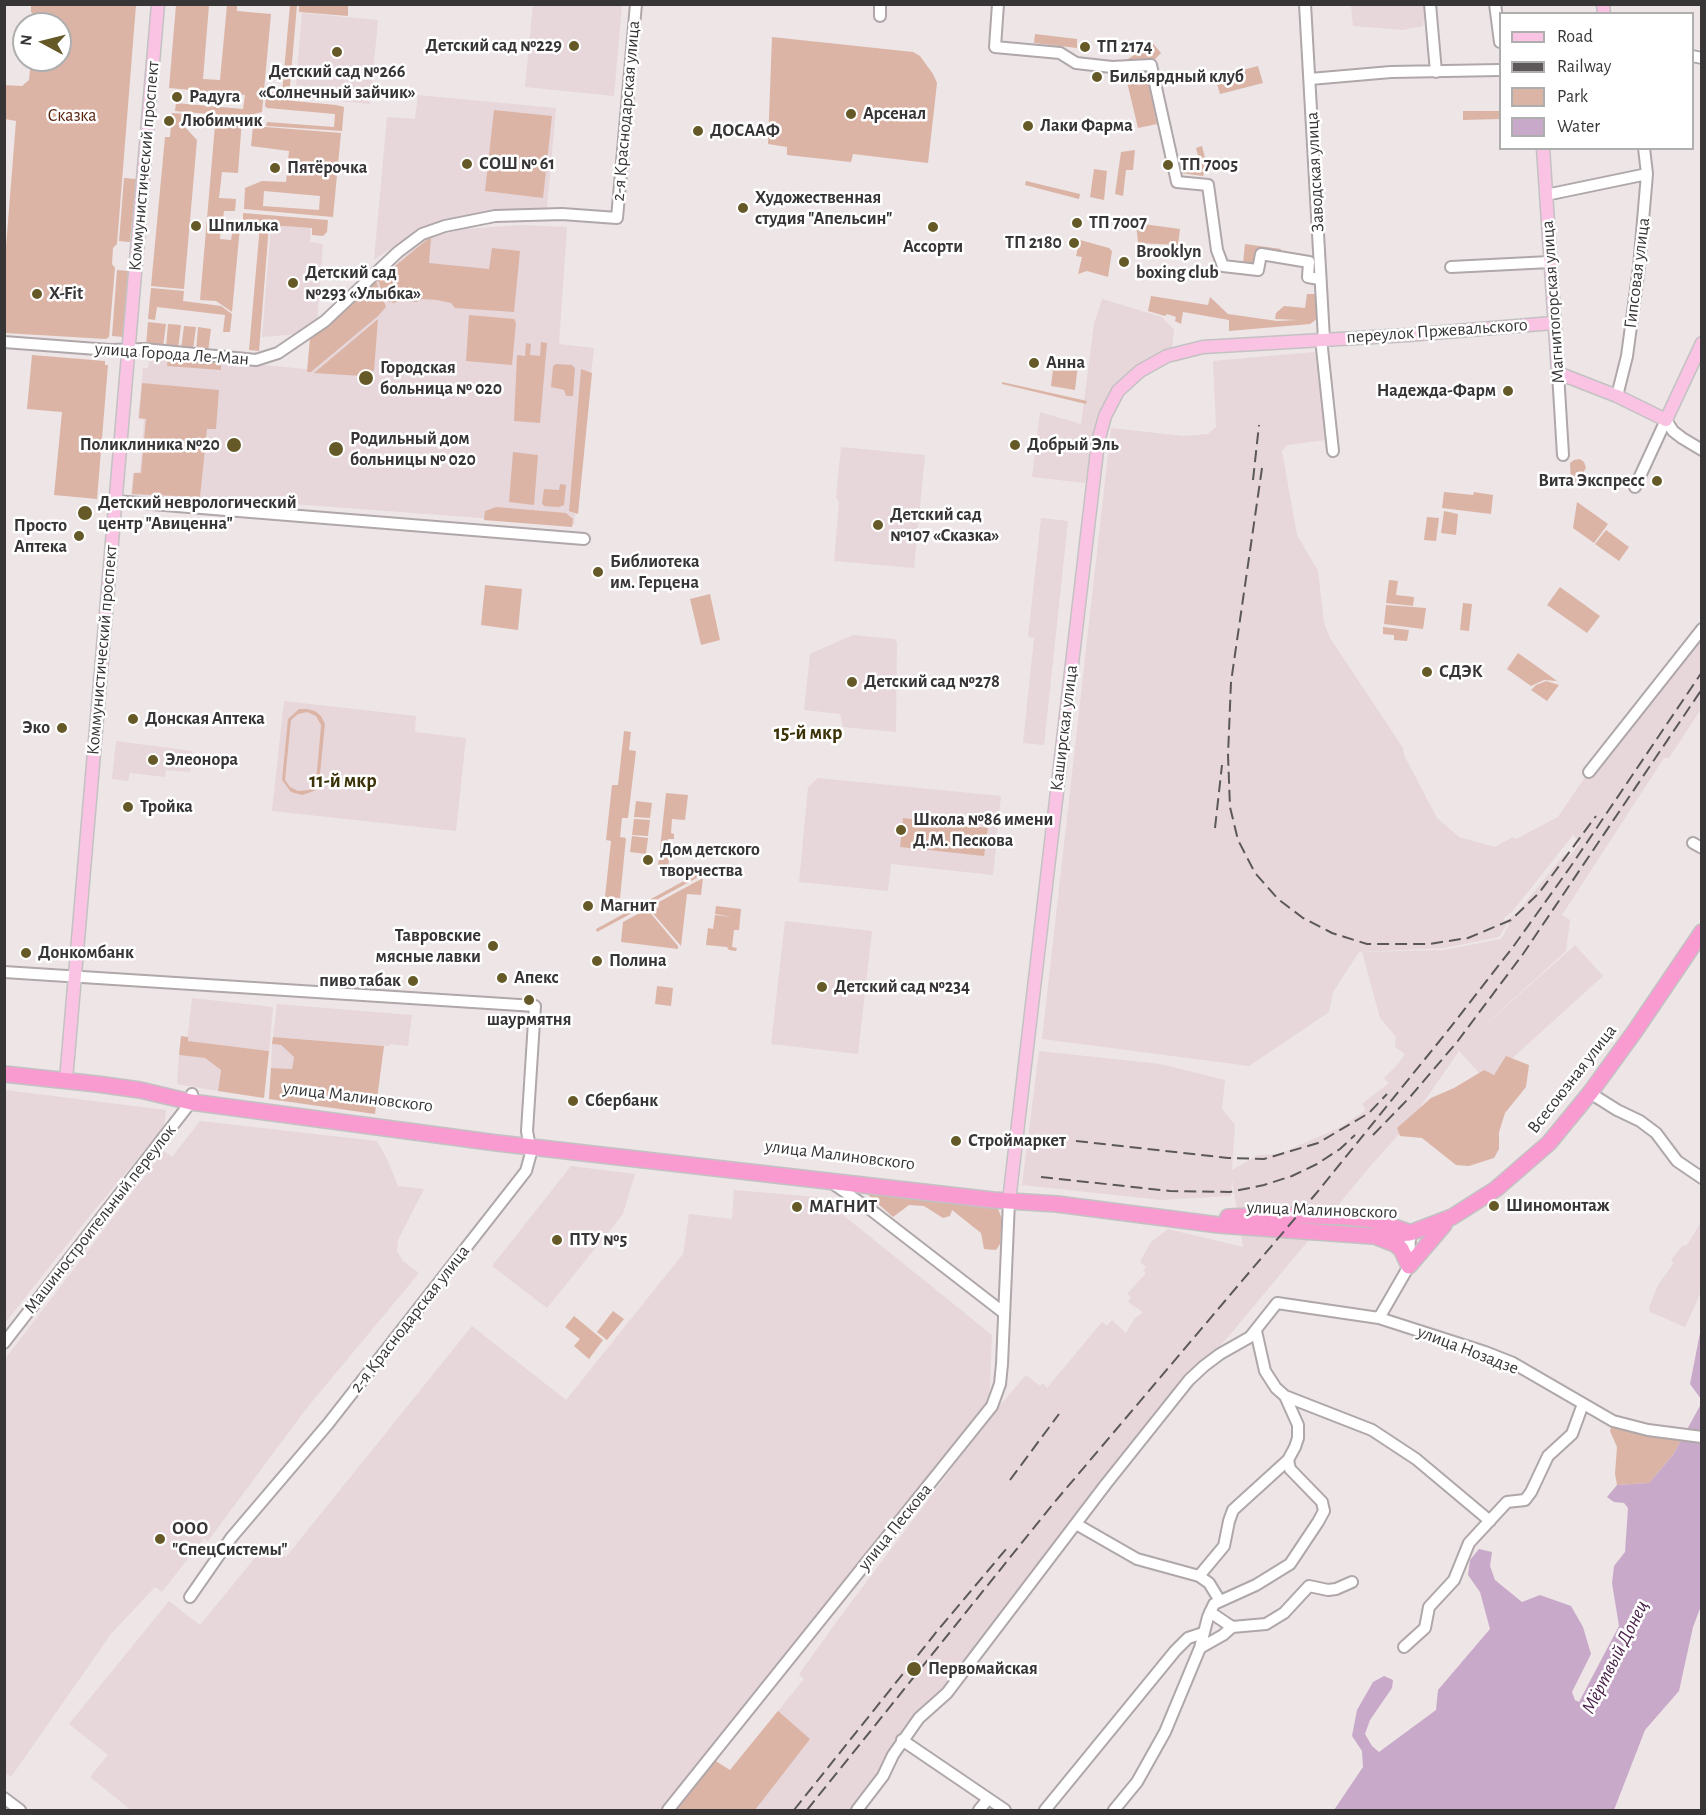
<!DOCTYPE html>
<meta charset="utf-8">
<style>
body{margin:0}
#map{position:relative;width:1706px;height:1815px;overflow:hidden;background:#ede5e6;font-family:"Alegreya Sans",sans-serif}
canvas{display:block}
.frame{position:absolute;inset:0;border:6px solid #383536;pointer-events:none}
.legend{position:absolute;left:1499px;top:12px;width:195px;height:138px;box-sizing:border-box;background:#fff;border:2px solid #afaeaf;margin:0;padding:8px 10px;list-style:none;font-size:18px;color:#383536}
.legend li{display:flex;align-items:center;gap:12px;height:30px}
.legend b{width:30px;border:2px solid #afaeaf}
.north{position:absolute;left:12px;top:12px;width:60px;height:60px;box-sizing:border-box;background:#fff;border:2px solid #afaeaf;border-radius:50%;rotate:277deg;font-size:16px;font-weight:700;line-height:24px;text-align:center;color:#383536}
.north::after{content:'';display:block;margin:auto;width:21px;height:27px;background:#655a27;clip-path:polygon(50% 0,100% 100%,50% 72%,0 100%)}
</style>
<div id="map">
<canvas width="1706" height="1815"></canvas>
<div class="frame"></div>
<ul class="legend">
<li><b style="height:8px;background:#fbc3e3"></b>Road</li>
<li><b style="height:8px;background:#5c5859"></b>Railway</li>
<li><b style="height:16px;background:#dbb4a6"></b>Park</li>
<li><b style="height:16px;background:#c9a9c9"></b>Water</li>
</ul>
<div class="north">N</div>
</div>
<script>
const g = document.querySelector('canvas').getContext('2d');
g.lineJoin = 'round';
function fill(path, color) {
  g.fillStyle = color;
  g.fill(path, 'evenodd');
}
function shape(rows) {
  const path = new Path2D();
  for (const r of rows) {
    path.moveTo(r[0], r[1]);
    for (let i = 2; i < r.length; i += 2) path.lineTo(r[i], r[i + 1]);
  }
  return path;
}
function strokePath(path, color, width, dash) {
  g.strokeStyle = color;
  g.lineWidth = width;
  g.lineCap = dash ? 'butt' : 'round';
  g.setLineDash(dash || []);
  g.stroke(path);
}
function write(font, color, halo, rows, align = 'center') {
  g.font = font + ' "Alegreya Sans",sans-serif';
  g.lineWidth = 5;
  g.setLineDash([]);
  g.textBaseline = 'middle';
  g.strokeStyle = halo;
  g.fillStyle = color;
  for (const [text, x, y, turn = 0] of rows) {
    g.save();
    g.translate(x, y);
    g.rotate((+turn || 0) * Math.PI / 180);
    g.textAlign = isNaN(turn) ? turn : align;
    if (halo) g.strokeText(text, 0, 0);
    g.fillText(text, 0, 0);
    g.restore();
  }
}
const built = shape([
 [533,5,622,5,614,96,525,87],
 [1351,5,1426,5,1423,26,1403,30,1353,26],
 [302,13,378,20,370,104,307,98,308,86,296,85],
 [418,95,556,108,547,208,493,211,437,223,419,230,374,260,387,117,415,119],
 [271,225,311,228,310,242,323,244,317,322,301,334,262,337],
 [520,225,567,227,559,344,594,348,574,525,253,501,131,495,133,473,140,472,144,420,138,419,143,368,148,368,150,355,307,369,310,339,413,249,429,238,465,229],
 [1102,299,1162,317,1174,330,1172,349,1149,359,1128,372,1110,393,1097,415,1085,483,1032,477,1040,412,1081,424,1094,324],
 [1315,352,1326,440,1287,445,1282,451,1297,535,1318,571,1324,623,1330,638,1403,748,1404,755,1437,818,1459,837,1495,847,1513,837,1516,839,1558,817,1587,774,1701,633,1701,709,1669,758,1664,758,1562,915,1570,920,1566,951,1464,1044,1575,945,1603,976,1487,1081,1459,1051,1410,1122,1373,1163,1234,1330,1150,1425,1068,1526,850,1810,675,1810,730,1770,804,1679,799,1674,840,1617,995,1411,1026,1375,1040,1386,1043,1383,1047,1388,1102,1322,1107,1326,1112,1320,1126,1333,1134,1319,1143,1312,1128,1302,1131,1297,1127,1294,1146,1273,1143,1271,1146,1267,1140,1262,1151,1242,1168,1229,1243,1247,1232,1180,1231,1196,1161,1200,1022,1185,1039,1051,1160,1064,1225,1080,1222,1109,1235,1125,1232,1170,1258,1155,1279,1154,1341,1127,1366,1110,1362,1104,1389,1083,1384,1078,1398,1064,1405,1054,1395,1047,1396,1037,1380,1018,1362,952,1444,950,1501,939,1509,925,1505,921,1517,913,1564,855,1569,857,1580,843,1573,835,1512,912,1503,919,1507,924,1499,937,1444,948,1359,952,1333,992,1329,1012,1249,1066,1042,1039,1111,428,1183,436,1208,434,1216,427,1213,361],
 [841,447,925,455,914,568,834,561,839,502,836,497],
 [1041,518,1068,521,1044,745,1023,743,1034,638,1028,637],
 [853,635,894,639,897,642,896,732,843,727,840,714,804,710,810,654],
 [284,701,416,716,415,732,466,738,456,831,272,811],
 [116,741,192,751,190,772,166,770,165,777,130,773,128,781,112,779],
 [818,778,1001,796,993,875,891,864,888,891,799,882,808,787],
 [785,921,872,931,858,1054,771,1044],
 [192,998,273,1007,269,1051,187,1041],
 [277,1004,412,1015,408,1046,390,1044,389,1046,273,1037],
 [272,1044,281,1045,294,1057,292,1069,271,1068],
 [179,1055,205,1058,221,1070,218,1091,177,1084],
 [5,1090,166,1110,164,1127,92,1213,5,1323],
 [200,1121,377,1141,387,1159,398,1186,424,1189,398,1240,397,1251,403,1261,419,1273,306,1409,208,1541,204,1538,162,1592,155,1587,111,1634,11,1777,4,1772,5,1359,164,1151,172,1157],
 [571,1166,635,1174,623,1214,547,1308,492,1266],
 [734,1190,818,1197,832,1206,992,1335,990,1385,988,1400,857,1567,660,1810,131,1810,90,1777,108,1755,69,1724,169,1601,200,1625,267,1543,286,1557,472,1326,566,1400,683,1254,689,1214,732,1219],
 [1701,1222,1701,1292,1685,1327,1650,1312,1649,1307,1658,1285,1674,1263,1671,1260,1682,1246,1687,1245]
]);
const green = shape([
 [31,5,136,5,117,244,113,248,112,264,115,268,109,337,106,339,5,333,5,259,16,121,5,119,4,85,22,86,29,80,31,60,60,60,60,24,34,24,35,16,31,12],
 [176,5,209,5,203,79,220,80,227,5,237,5,237,11,271,14,262,112,242,117,175,111,176,103,243,109,245,95,169,88],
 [290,5,297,5,289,97,266,94,267,92,282,93],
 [299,5,348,5,348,16,299,12],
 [1035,34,1077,39,1077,48,1034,43],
 [772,37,913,52,920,56,933,74,937,83,928,163,853,154,851,162,787,155,787,147,768,144],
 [1149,39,1161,53,1154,60,1125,63,1125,61,1142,50],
 [1258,66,1263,83,1220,94,1215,77],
 [1147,76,1157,124,1138,128,1126,78],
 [266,96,289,98,294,101,336,105,344,107,342,131,266,126,267,122,334,127,335,114,267,108,265,106],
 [494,110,552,116,543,198,485,191],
 [1463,111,1500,111,1500,119,1463,120],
 [172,113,186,114,185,127,197,140,184,289,151,286,165,137,170,137],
 [203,115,242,119,238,173,222,172,219,198,236,199,235,211,224,211,223,219,235,220,230,225,221,224,220,239,231,240,232,234,237,227,240,227,232,312,216,301,200,300,215,125,202,123],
 [253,126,341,133,333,217,244,209,245,188,262,181,286,182,289,151,251,146],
 [264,191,320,196,319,210,263,206],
 [1202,146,1207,165,1203,176,1180,173,1179,168,1200,163,1196,148],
 [1135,150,1133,170,1126,170,1123,196,1115,194,1121,152],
 [1094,169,1107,171,1104,200,1090,197],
 [124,178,136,179,130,242,119,241],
 [1026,181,1080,194,1079,199,1025,185],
 [243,213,328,220,327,232,323,236,312,235,312,228,269,225,259,351,249,350,260,225,243,223],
 [1136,223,1180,229,1178,245,1138,243],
 [429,238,431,239,429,263,489,269,492,248,520,251,514,312,455,308,451,303,437,300,422,299,417,302,401,301,393,303,385,300,378,280],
 [1080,240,1109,248,1112,251,1108,277,1087,271,1078,274,1082,257,1076,256],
 [1245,244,1281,249,1280,255,1256,251,1255,264,1243,263],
 [117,270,128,271,123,337,112,336],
 [376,281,386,307,378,316,311,372,307,372,310,339],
 [151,288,184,291,183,301,221,306,232,314,230,332,223,332,225,315,157,307,155,320,148,319],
 [1307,294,1315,294,1317,319,1310,324,1229,331,1229,320,1183,312,1181,324,1175,321,1176,317,1167,314,1165,316,1148,311,1151,296,1208,305,1210,297,1228,314,1277,321,1298,320,1275,319,1276,313,1284,306,1305,308],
 [469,315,514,319,516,323,512,365,466,361],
 [378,319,374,371,363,370,362,376,314,373],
 [148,322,166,324,163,347,146,346],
 [168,324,181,325,178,349,166,348],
 [184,326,196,327,193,350,181,349],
 [198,327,211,329,208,352,196,351],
 [541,342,547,343,540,423,514,421,517,355,525,356,526,343,531,344,530,355,540,356],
 [32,355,105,361,105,365,108,365,97,499,54,495,62,412,27,409],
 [168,357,221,362,221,370,167,366],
 [1054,361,1078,364,1075,390,1051,386],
 [556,364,572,365,575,368,573,396,566,396,564,390,551,387,553,366],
 [581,369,592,373,578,514,569,511],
 [1002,382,1087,401,1086,404,1002,384],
 [142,383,219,390,216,429,207,429,200,497,132,494,134,473,141,473,146,419,139,418],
 [513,452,538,455,534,505,509,502],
 [1580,459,1584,462,1586,468,1574,488,1571,486,1570,463,1574,460],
 [560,484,566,485,564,505,559,507,544,506,542,503,544,489,559,490],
 [1444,492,1473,495,1474,492,1493,495,1491,514,1442,508],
 [1577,502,1608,524,1594,543,1573,528],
 [496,507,566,513,573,519,572,527,484,520,485,511],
 [1444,511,1458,514,1456,535,1441,533],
 [1427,517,1439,518,1436,541,1424,540],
 [1606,530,1629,547,1619,561,1595,544],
 [1389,580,1398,581,1396,595,1414,597,1413,606,1386,603],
 [485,585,522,589,518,630,481,625],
 [1560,587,1600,616,1587,633,1547,605],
 [710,594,720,640,701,645,690,599],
 [1463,603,1472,604,1469,631,1460,630],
 [1386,605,1426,608,1423,629,1384,624],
 [1383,627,1409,630,1407,641,1394,640,1394,635,1383,634],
 [1518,653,1542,670,1557,681,1544,680,1531,686,1507,669],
 [1546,681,1559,685,1547,701,1531,690,1536,685],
 [299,709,307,709,315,711,321,716,325,724,319,784,314,791,302,795,291,792,282,780,288,719],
 [307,712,316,716,321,725,316,783,309,790,298,791,290,787,285,780,291,720,298,714],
 [624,731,631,732,629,750,636,751,628,818,622,818,620,837,626,838,620,898,605,897,611,841,606,840,612,785,618,785],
 [666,793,688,795,685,820,672,819,671,833,674,834,674,839,668,839,667,851,670,852,668,868,658,867],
 [636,801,652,803,650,818,634,817],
 [903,818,988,828,984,856,900,847],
 [634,819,650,820,648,836,632,835],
 [632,836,648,838,646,854,630,852],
 [704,870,706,873,597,932,596,929],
 [703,878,701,895,687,894,681,946,651,911,659,907,657,903],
 [716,906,741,909,739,930,734,930,732,947,737,948,736,951,729,950,727,947,706,945,708,928,713,929,715,915,732,917,715,914],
 [647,909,678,946,678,949,621,942,623,922],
 [657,986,673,988,671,1006,655,1004],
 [181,1036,188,1037,188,1041,269,1051,264,1098,218,1091,221,1070,205,1058,179,1055],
 [273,1037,384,1046,375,1114,269,1099,271,1068,292,1069,294,1057,281,1045,272,1044],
 [1506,1056,1529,1065,1526,1087,1505,1113,1499,1132,1499,1149,1494,1158,1469,1166,1456,1165,1422,1138,1400,1136,1397,1128,1431,1098,1454,1088,1484,1070,1494,1075],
 [865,1192,993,1206,998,1209,1002,1219,1000,1244,996,1250,984,1249,981,1233,952,1210,950,1216,943,1218,924,1206,909,1205,893,1217],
 [613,1311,624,1319,607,1340,597,1332],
 [574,1316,603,1340,589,1359,574,1346,580,1339,565,1327],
 [1613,1421,1684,1435,1673,1455,1649,1483,1617,1485,1615,1474,1617,1447,1610,1431],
 [778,1711,810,1739,755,1810,675,1810,714,1760,730,1770]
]);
const water = shape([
 [1701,1328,1701,1399,1690,1384],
 [1701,1404,1701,1606,1693,1627,1679,1691,1645,1730,1614,1810,1334,1810,1363,1767,1362,1751,1352,1736,1357,1710,1373,1682,1384,1676,1393,1680,1392,1688,1370,1720,1365,1734,1372,1746,1379,1752,1436,1710,1438,1690,1490,1629,1480,1592,1468,1575,1470,1560,1479,1549,1492,1552,1490,1566,1495,1580,1522,1602,1540,1595,1571,1606,1583,1627,1591,1654,1572,1692,1575,1700,1579,1702,1619,1626,1612,1583,1614,1566,1625,1552,1628,1508,1624,1503,1614,1502,1607,1497,1617,1485,1649,1483,1673,1455]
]);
const minor = shape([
 [998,4,995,47,1060,53,1076,63,1112,67,1151,65,1177,182,1208,185,1217,250,1223,266,1258,270,1261,254,1309,262,1308,277,1319,279],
 [1305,4,1324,339],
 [1430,4,1436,72],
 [1495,4,1500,42],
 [880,16,880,4],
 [1692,56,1702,58],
 [1310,79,1391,72,1500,70],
 [1546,195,1647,174],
 [1451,267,1550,262],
 [1321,339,1333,451],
 [4,342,110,350,144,349,256,360,278,353,325,321,398,252,422,234,445,226,495,216,562,214,617,218,636,4],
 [1558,373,1563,455],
 [1617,396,1627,356,1639,267,1647,174,1644,148],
 [1666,420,1673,431,1682,438,1702,450],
 [1635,487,1666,420],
 [115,501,584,539],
 [1589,772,1702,629],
 [1693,843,1702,848],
 [4,972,535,1006,527,1131,531,1153,526,1171,328,1424,231,1538,190,1597],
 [1590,1093,1617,1110,1640,1121,1656,1133,1677,1161,1702,1178],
 [832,1183,871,1210,1004,1313],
 [1379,1318,1409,1266,1410,1233],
 [1256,1331,1265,1371,1276,1388,1285,1396,1372,1430,1416,1459,1490,1521],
 [4,1343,191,1102,192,1094],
 [1076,1524,1137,1559,1199,1576,1209,1583,1220,1601],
 [1199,1576,1224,1546,1229,1521,1233,1510,1288,1460,1295,1447,1298,1438,1298,1425,1285,1396],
 [1210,1612,1232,1627],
 [1404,1647,1425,1628,1429,1607,1454,1580,1469,1543,1507,1502,1525,1500,1531,1492,1548,1456,1572,1434,1583,1404],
 [1200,1648,1223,1635,1232,1627,1266,1624,1284,1613,1309,1586,1328,1590,1336,1589,1352,1582],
 [902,1740,1005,1810],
 [4,1798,20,1810],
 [668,1810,992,1406,1000,1384,1002,1364,1009,1201],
 [857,1810,883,1776,893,1755,919,1718,947,1693,1106,1484,1189,1380,1204,1366,1220,1354,1250,1337,1277,1303,1379,1318,1485,1352,1513,1363,1613,1421,1648,1430,1702,1437],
 [979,1810,988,1799],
 [1045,1810,1175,1651,1188,1638,1203,1633],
 [1114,1810,1137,1782,1165,1732,1200,1648,1208,1617,1214,1604,1256,1585,1290,1564,1318,1522,1324,1511,1322,1502,1290,1469,1288,1460]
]);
const major = shape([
 [1603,4,1604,14],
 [1543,148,1558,373,1617,396,1666,420,1702,343],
 [66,1080,158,4],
 [1009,1201,1098,442,1105,416,1118,391,1140,371,1167,356,1203,347,1408,335,1553,323]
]);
const highway = shape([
 [4,1074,97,1084,140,1090,191,1102,497,1143,993,1200,1057,1204,1219,1225,1372,1236,1410,1233,1452,1217,1496,1189,1549,1143,1590,1093,1635,1031,1702,932],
 [1228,1217,1283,1215,1347,1217,1373,1220,1406,1231],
 [1377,1237,1395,1244,1401,1249,1409,1266],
 [1409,1266,1444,1225]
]);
const rail = shape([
 [1262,468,1231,682,1228,755,1230,807,1238,840,1255,873,1278,899,1303,918,1332,933,1367,944,1429,944,1468,938,1511,920,1539,893,1596,816],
 [1253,480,1259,425],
 [1215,828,1222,765],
 [1373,1135,1410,1097,1457,1042,1523,954,1702,689],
 [1076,1141,1228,1158,1264,1159,1318,1143,1369,1113,1387,1094],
 [1041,1177,1170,1191,1230,1192,1264,1185,1292,1176,1317,1164,1340,1149,1355,1135],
 [1010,1480,1059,1414],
 [794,1810,938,1630,1007,1548],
 [807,1810,1053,1504,1319,1190,1446,1033,1513,947,1571,866,1702,672]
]);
const markers = [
 [574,46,6,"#655a27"],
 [1085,47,6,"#655a27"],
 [337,52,6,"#655a27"],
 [1097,77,6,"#655a27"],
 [177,97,6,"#655a27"],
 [851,114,6,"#655a27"],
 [169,121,6,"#655a27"],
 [1028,126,6,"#655a27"],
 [698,131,6,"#655a27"],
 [467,164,6,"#655a27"],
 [1168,165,6,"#655a27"],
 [275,168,6,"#655a27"],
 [743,208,6,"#655a27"],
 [1077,223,6,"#655a27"],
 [196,226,6,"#655a27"],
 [933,227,6,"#655a27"],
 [1074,243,6,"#655a27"],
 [1124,262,6,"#655a27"],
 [293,283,6,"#655a27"],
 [37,294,6,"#655a27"],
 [1034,363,6,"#655a27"],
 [366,378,8,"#655a27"],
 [1508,391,6,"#655a27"],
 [234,445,8,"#655a27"],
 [1015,445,6,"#655a27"],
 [336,449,8,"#655a27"],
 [1657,481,6,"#655a27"],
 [85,513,8,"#655a27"],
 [878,525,6,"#655a27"],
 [79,536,6,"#655a27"],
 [598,572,6,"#655a27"],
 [1427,672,6,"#655a27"],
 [852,682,6,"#655a27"],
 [133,719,6,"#655a27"],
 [62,728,6,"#655a27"],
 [153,760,6,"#655a27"],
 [128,807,6,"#655a27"],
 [901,830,6,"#655a27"],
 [648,860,6,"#655a27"],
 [588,906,6,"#655a27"],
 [493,946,6,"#655a27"],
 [26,953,6,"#655a27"],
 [597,961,6,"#655a27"],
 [502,978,6,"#655a27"],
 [413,981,6,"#655a27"],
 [822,987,6,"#655a27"],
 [529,1000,6,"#655a27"],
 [573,1101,6,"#655a27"],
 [956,1141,6,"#655a27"],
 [1494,1206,6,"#655a27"],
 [797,1207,6,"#655a27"],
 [557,1240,6,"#655a27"],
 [160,1539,6,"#655a27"],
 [914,1669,8,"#655a27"]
];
const poiNames = [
 ["Детский сад №229",562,46,"right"],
 ["ТП 2174",1097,47],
 ["Детский сад №266",337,72,"center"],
 ["«Солнечный зайчик»",337,93,"center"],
 ["Бильярдный клуб",1109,77],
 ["Радуга",189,97],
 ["Арсенал",863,114],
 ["Любимчик",181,121],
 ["Лаки Фарма",1040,126],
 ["ДОСААФ",710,131],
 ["СОШ № 61",479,164],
 ["ТП 7005",1180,165],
 ["Пятёрочка",287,168],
 ["Художественная",755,198],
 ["студия \"Апельсин\"",755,219],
 ["ТП 7007",1089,223],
 ["Шпилька",208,226],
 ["ТП 2180",1062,243,"right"],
 ["Ассорти",933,247,"center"],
 ["Brooklyn",1136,252],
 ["boxing club",1136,273],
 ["Детский сад",305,273],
 ["№293 «Улыбка»",305,294],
 ["X-Fit",49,294],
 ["Анна",1046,363],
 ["Городская",380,368],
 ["больница № 020",380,389],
 ["Надежда-Фарм",1496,391,"right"],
 ["Родильный дом",350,439],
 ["больницы № 020",350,460],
 ["Поликлиника №20",220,445,"right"],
 ["Добрый Эль",1027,445],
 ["Вита Экспресс",1645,481,"right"],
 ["Детский неврологический",98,503],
 ["центр \"Авиценна\"",98,524],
 ["Детский сад",890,515],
 ["№107 «Сказка»",890,536],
 ["Просто",67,526,"right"],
 ["Аптека",67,547,"right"],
 ["Библиотека",610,562],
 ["им. Герцена",610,583],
 ["СДЭК",1439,672],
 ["Детский сад №278",864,682],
 ["Донская Аптека",145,719],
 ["Эко",50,728,"right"],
 ["Элеонора",165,760],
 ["Тройка",140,807],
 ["Школа №86 имени",913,820],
 ["Д.М. Пескова",913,841],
 ["Дом детского",660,850],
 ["творчества",660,871],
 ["Магнит",600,906],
 ["Тавровские",481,936,"right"],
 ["мясные лавки",481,957,"right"],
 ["Донкомбанк",38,953],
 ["Полина",609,961],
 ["Апекс",514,978],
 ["пиво табак",401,981,"right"],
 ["Детский сад №234",834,987],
 ["шаурмятня",529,1020,"center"],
 ["Сбербанк",585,1101],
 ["Строймаркет",968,1141],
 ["Шиномонтаж",1506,1206],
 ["МАГНИТ",809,1207],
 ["ПТУ №5",569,1240],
 ["ООО",172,1529],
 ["\"СпецСистемы\"",172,1550],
 ["Первомайская",928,1669]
];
const streetNames = [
 ["2-я Краснодарская улица",626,111,-85],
 ["Коммунистический проспект",144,166,-85],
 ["Заводская улица",1315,172,-93],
 ["Гипсовая улица",1637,273,-83],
 ["Магнитогорская улица",1553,302,-94],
 ["переулок Пржевальского",1437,331,-4],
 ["улица Города Ле-Ман",172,354,4],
 ["Коммунистический проспект",102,650,-85],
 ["Каширская улица",1064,728,-83],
 ["Всесоюзная улица",1572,1079,-52],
 ["улица Малиновского",358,1097,7],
 ["улица Малиновского",840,1155,7],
 ["улица Малиновского",1322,1210,2],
 ["Машиностроительный переулок",100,1219,-52],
 ["2-я Краснодарская улица",410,1319,-52],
 ["улица Нозадзе",1468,1350,21],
 ["улица Пескова",895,1527,-51]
];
const parkNames = [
 ["Сказка",72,116]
];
const neighbourhoodNames = [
 ["15-й мкр",808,733],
 ["11-й мкр",343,781]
];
const waterNames = [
 ["Мёртвый Донец",1615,1657,-63]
];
fill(built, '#e7d7da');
fill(green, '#dbb4a6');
fill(water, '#c9a9c9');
strokePath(minor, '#afa7a9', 14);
strokePath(major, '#c3c2c3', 15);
strokePath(highway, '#c3c2c3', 18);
strokePath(minor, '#fff', 10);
strokePath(major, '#fbc3e3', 12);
strokePath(highway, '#f99bd1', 15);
strokePath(rail, '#5c5859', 2, [12, 6]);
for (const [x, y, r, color] of markers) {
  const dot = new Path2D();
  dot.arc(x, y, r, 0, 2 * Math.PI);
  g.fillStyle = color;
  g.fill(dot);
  strokePath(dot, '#fff', 2);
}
write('bold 18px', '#383536', '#fff', poiNames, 'left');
write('18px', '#383536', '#fff', streetNames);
write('18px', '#58230d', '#fff', parkNames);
write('bold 20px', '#3b3207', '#fff', neighbourhoodNames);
write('italic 20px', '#471f48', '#fff', waterNames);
</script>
